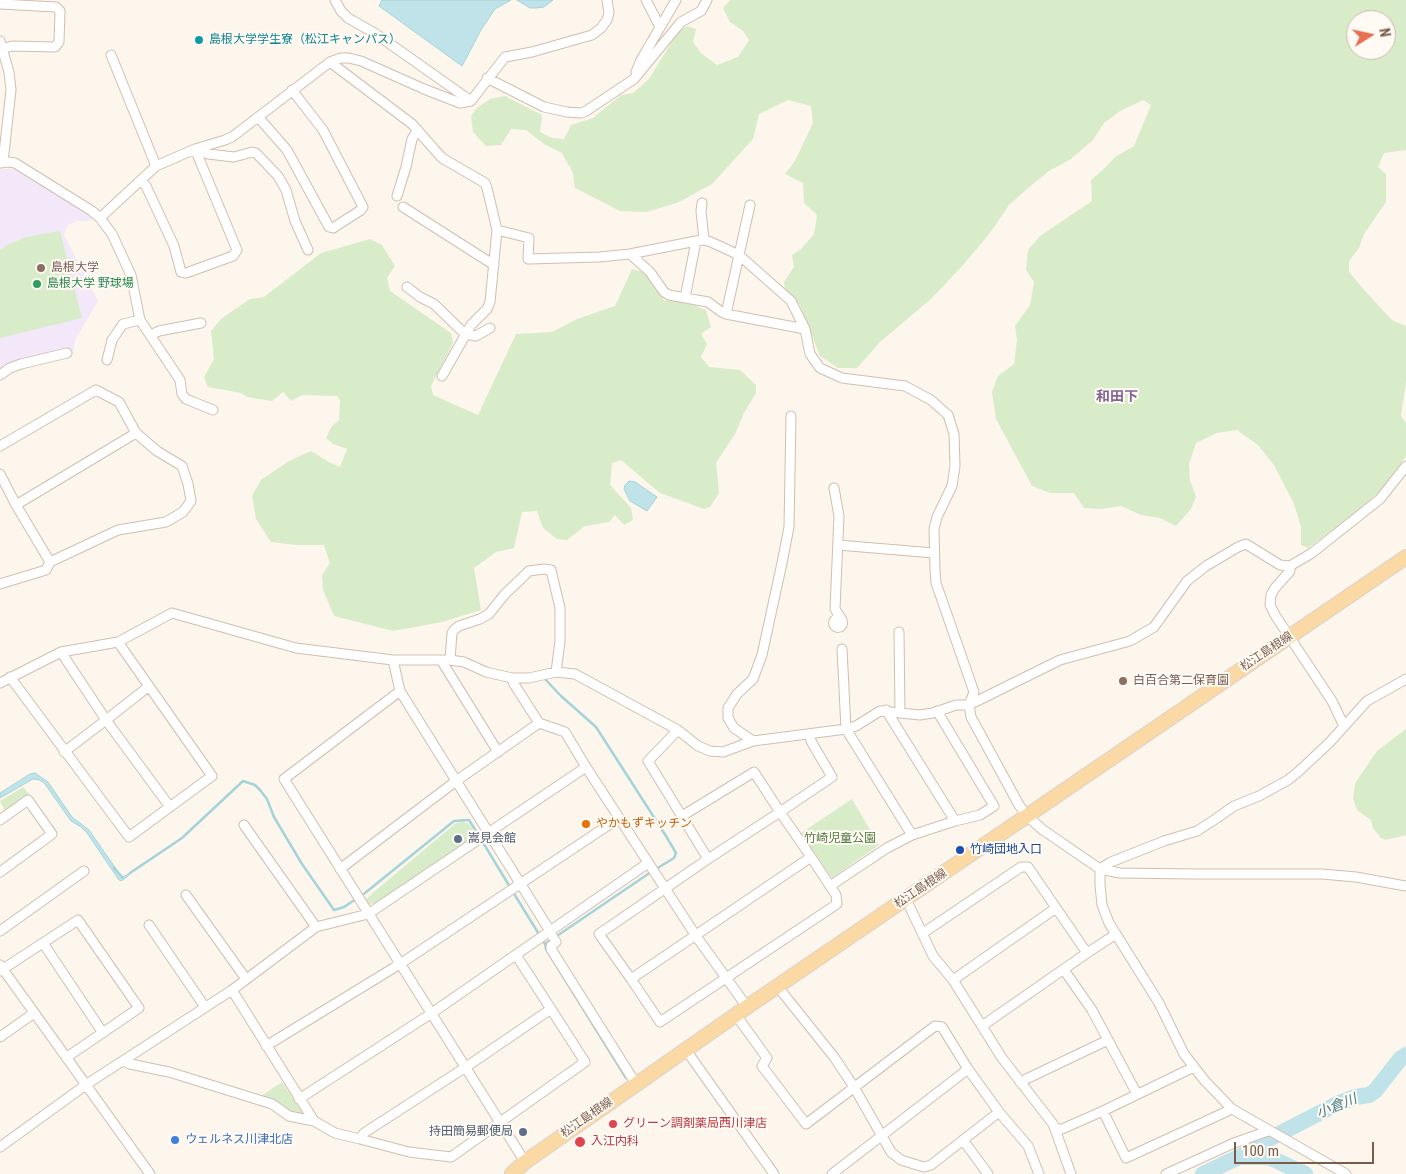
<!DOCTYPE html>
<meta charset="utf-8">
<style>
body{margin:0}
#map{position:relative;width:1406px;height:1174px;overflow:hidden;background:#fdf6ec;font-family:"Roboto Condensed",sans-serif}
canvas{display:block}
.north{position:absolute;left:1346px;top:10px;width:50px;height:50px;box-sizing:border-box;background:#fffaf3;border:1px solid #cabbb1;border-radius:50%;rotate:80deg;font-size:14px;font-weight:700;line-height:20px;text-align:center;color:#7a5c4d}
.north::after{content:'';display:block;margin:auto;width:18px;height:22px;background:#e76f51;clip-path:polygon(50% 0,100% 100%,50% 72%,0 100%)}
.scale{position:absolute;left:1234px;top:1142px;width:140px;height:22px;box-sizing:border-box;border:2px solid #7a5c4d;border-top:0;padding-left:6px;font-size:15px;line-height:18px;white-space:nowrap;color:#7a5c4d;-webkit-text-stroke:4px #fffaf3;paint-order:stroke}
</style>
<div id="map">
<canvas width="1406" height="1174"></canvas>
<div class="north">N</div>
<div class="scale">100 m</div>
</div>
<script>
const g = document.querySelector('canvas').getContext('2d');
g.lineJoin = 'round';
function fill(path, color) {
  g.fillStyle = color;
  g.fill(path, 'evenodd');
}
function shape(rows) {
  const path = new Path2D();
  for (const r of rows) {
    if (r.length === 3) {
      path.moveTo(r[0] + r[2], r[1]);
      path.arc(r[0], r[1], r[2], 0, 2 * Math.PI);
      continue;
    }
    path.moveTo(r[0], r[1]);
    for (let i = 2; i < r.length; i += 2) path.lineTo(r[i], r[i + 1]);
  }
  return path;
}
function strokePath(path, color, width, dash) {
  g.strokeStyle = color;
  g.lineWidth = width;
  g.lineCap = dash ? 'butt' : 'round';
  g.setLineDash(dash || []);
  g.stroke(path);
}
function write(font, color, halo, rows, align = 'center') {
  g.font = font + ' "Roboto Condensed","Noto Sans JP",sans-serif';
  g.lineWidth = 4;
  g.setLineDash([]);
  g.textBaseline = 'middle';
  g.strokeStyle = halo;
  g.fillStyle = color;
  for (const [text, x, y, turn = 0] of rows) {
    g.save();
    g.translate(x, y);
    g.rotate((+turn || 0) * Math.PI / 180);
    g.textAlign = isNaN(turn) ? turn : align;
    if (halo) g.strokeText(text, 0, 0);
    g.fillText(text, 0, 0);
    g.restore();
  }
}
const education = shape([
 [0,169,14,169,90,215,92,221,77,221,68,225,64,235,98,301,75,340,73,353,60,350,20,360,3,366,0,369]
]);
const green = shape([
 [730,0,1406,0,1406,150,1384,153,1378,167,1386,174,1386,202,1364,234,1359,248,1349,261,1349,272,1365,291,1392,320,1406,326,1406,382,1401,416,1406,423,1406,456,1385,486,1360,509,1308,548,1301,545,1301,527,1294,504,1274,465,1258,445,1237,430,1217,433,1196,443,1189,464,1190,480,1196,497,1191,509,1176,526,1160,518,1141,515,1121,506,1102,509,1084,508,1074,493,1050,493,1032,486,996,419,992,392,998,376,1014,364,1017,340,1015,326,1030,305,1034,282,1026,270,1028,250,1040,236,1092,201,1091,180,1103,170,1115,157,1134,146,1151,105,1143,100,1120,111,1104,123,1093,140,1071,159,1049,171,1027,189,1009,205,990,233,963,265,932,298,880,342,857,368,838,368,820,356,800,305,785,289,784,282,794,267,792,255,801,249,814,234,817,215,804,203,803,183,785,174,795,161,813,123,811,106,788,100,759,114,753,139,712,184,677,203,646,212,620,211,575,188,573,173,562,153,544,144,526,130,511,129,501,145,486,146,473,132,471,116,477,108,490,99,505,96,542,115,540,132,552,138,564,139,571,125,593,118,621,95,633,93,649,79,678,32,687,26,696,29,693,42,701,53,717,65,738,57,749,40,743,31,730,22,723,8],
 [1356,20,1386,20,1386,50,1356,50],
 [60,231,82,318,0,338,0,250,7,245,26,237],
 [370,239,382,245,395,266,387,278,390,291,451,333,453,343,431,386,433,395,478,415,516,334,552,332,577,319,615,306,632,269,650,274,664,301,679,299,706,310,711,327,701,334,707,344,701,357,709,367,740,370,756,385,756,393,744,413,735,434,716,463,719,493,710,507,704,509,660,493,621,460,612,463,610,485,631,508,633,520,624,525,615,515,609,522,585,526,567,540,557,539,543,528,537,511,522,512,514,548,496,552,474,568,481,610,442,622,393,631,334,616,323,590,322,575,330,563,324,545,296,545,271,542,256,519,252,496,261,480,289,461,311,451,327,461,340,467,347,449,333,444,326,438,331,427,339,420,340,400,337,396,302,395,291,401,283,392,272,401,247,397,241,393,208,387,204,377,214,359,211,331,222,318,250,299,264,297,321,253],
 [1406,729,1406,835,1386,840,1381,838,1373,828,1371,820,1357,810,1353,799,1355,783,1377,751],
 [23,787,29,794,5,811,0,801],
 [852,799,879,845,832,878,801,833],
 [464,822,469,824,476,835,377,903,369,904,366,899,381,886,456,823],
 [282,1082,303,1113,304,1116,291,1115,261,1096]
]);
const water = shape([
 [382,0,511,0,495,9,481,30,462,66,379,6,382,0],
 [517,0,553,0,544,7,536,8,530,8,517,0],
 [629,481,635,482,657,497,647,511,630,501,624,489,625,485,629,481],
 [35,773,48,782,72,817,89,830,121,876,123,877,133,871,128,876,121,881,119,880,87,833,81,827,71,821,45,784,40,780,33,779,0,798,0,793,30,774,35,773]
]);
const stream = shape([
 [544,678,561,696,596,727,666,836,676,853,674,858,656,869],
 [482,841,510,887],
 [114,868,123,878],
 [130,873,182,838,243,781,255,785,260,790,267,799,274,817,302,864,334,910,344,907,365,893,454,821,469,820,479,836],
 [513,892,545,944,651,872],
 [545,944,546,949,626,1078]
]);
const river = shape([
 [1241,1157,1269,1157,1305,1174],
 [1203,1174,1239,1157,1267,1140,1339,1103,1355,1097,1369,1095,1375,1091,1401,1058,1406,1055]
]);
const minor = shape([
 [335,0,341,11,348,18,376,34,471,101],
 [646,0,660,27],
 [0,4,56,7,60,11,59,42,55,47,12,46,2,49],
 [0,41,9,72,11,90,3,162],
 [111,55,156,166],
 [330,62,412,124,442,158,485,183,487,188,497,230,490,302,487,309,471,325,442,376],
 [636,72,641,60,676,0],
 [487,78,544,107,567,112,581,113,586,111,634,79,681,22,701,11,707,0],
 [258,117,287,150,329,227,333,228,361,210,363,207,323,130,292,90],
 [195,149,208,154,234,157,252,152,256,153,278,176,286,190,295,221,308,250],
 [0,163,9,162,15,163,92,211,100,218,156,166,195,149,225,140,232,137,330,62,341,58,349,58,361,61,424,89,460,103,471,101,505,57,532,52,592,35,601,28,607,20,609,13,607,0],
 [141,180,146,186,174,246,181,272,186,273,233,256,237,250,195,149],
 [397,196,406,167,412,139,418,130],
 [702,203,701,211,704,240],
 [403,207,494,265],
 [100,218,112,234,131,275,140,320,180,380,182,394,186,399,213,410],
 [497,230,529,238,528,259,599,257,630,254,696,241,704,240,711,242,739,255,791,301,805,329,810,354,820,368,842,378,905,386,931,400,948,415,954,434,955,466,952,486,937,517,934,529,935,570,936,583,974,692,969,705,971,717,1019,805,1027,816,1043,830,1100,869,1120,873,1193,874,1322,874,1356,877,1406,886],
 [630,254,650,272,664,292,669,295,708,302,720,311,726,314,805,329],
 [407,287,420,297,434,304,465,334,476,336,490,328],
 [685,298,696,241],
 [726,314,750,205],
 [151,335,159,331,201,323],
 [107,360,112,340,123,324,140,320],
 [0,375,10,368,21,364,67,353],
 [0,446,96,390,119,402,136,433,157,451,182,466,188,484,191,501,183,512,166,522,118,530,50,562,46,570,0,584],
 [0,474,16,505,50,562],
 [834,488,839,516,835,609,842,620],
 [16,505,136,433],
 [838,545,934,553],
 [1290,566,1290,571,1275,588,1271,595,1270,605,1275,615,1332,701,1344,726],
 [838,623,4.5],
 [899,632,900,713],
 [842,649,846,729,912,835],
 [61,652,106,720,64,752],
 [393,660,400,691,550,931],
 [441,660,498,752],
 [450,660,452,633,454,630,459,626,480,619,489,614,505,594,529,571,544,569,551,570,560,608,560,641,556,672],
 [10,677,129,837,212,776,118,642],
 [512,678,514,684,539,723],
 [0,683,61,652,118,642,172,613,296,648,393,660,450,660,464,662,486,672,512,678,529,678,556,672,575,674,678,730,698,746,710,751,723,752,753,741,846,729,856,726,880,711,920,715,933,713,956,705,969,705,1060,660,1130,641,1154,627,1187,581,1206,566,1238,547,1246,544,1280,565,1290,566,1312,553,1380,499,1406,466],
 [148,687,106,720,170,807],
 [400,691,284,779,525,1162],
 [886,710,955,821],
 [678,730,648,761,708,859],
 [753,741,734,728,728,718,728,708,737,694,753,679,762,655,782,563,789,527,791,416],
 [682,816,754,772,780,812,832,777,811,741,810,735],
 [0,820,28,800,52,834,0,872],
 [244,825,316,927],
 [340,869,456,781,539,723,565,732,586,767],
 [1100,869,1100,885,1102,905,1109,923,1159,1003,1184,1054,1205,1081,1232,1109,1346,1174],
 [1100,869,1111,862,1164,841,1197,831,1214,820,1234,806,1259,796,1288,780,1298,772,1329,743,1367,701,1406,679],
 [830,886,887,848,912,835,955,821,980,815,994,806,937,711],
 [186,895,246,979],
 [906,899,933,956,953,980,1002,1058,1053,1124,1055,1129],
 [149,925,205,1007],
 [0,931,84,871],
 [549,931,556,942,551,946,551,949,636,1084],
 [923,933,1021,867,1028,867,1087,953,1116,934],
 [43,943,103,1033],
 [0,965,150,1174],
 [1064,970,1092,1010,1137,1094],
 [0,971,78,920,139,1008,67,1057],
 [631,979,599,934,708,859,780,812,811,857,836,895,837,904,660,1022,631,979,811,857],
 [953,980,1056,908],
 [778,987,834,1057,854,1087,891,1152,901,1160,924,1167,931,1165,999,1112],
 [232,990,314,1121,335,1133,360,1139,409,1152,451,1157,585,1062,551,1009],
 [736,1015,767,1058,762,1066,806,1124,935,1026,942,1027,968,1069,999,1112,1028,1146,1039,1174],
 [982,1026,1087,953],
 [0,1037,34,1013],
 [266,1046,400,964,619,818],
 [686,1050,774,1174],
 [123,1061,130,1064,169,1072,272,1104,289,1116,314,1121],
 [1194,1067,1103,1111,1126,1158,1232,1109],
 [1020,1082,1108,1040],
 [299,1099,432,1013,648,863],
 [360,1139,364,1133,466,1067,551,1009,516,955],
 [963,1140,988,1174],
 [0,1147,87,1084,232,990,316,927,368,914,586,767,696,936,747,1007],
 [832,1174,968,1069],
 [1071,1174,1055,1129,1062,1129,1103,1111],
 [1166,1174,1234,1143,1268,1131]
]);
const primary = shape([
 [512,1174,525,1162,747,1007,1406,557]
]);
const markers = [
 [199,40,5,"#0f9aa8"],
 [41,268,5,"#8d6e63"],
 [37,284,5,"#2e9e5b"],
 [1123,681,5,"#8d6e63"],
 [586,824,5,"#e8710a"],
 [458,839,5,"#5c6f8a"],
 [960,850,5,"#1a4fb4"],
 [613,1124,5,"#e0444e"],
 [523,1132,5,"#5c6f8a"],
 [175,1140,5,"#3f7fe0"],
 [580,1142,6,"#e0444e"]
];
const cultureNames = [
 ["島根大学学生寮（松江キャンパス）",209,40]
];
const educationNames = [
 ["島根大学",51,268],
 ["白百合第二保育園",1133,681]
];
const leisureNames = [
 ["島根大学 野球場",47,284]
];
const streetNames = [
 ["松江島根線",1267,652,-34],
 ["松江島根線",921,889,-34],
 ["松江島根線",587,1118,-35]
];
const foodNames = [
 ["やかもずキッチン",596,824]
];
const serviceNames = [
 ["嵩見会館",468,839],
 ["持田簡易郵便局",513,1132,"right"]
];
const parkNames = [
 ["竹崎児童公園",840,839]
];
const transitNames = [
 ["竹崎団地入口",970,850]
];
const healthNames = [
 ["グリーン調剤薬局西川津店",623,1124],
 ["入江内科",591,1142]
];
const shopNames = [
 ["ウェルネス川津北店",185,1140]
];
const neighbourhoodNames = [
 ["和田下",1117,397]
];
const waterNames = [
 ["小倉川",1337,1107,-22]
];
fill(education, '#f3e8fa');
fill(green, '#d8ecc9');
fill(water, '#bfe3e8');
strokePath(water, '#a5d3da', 1);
strokePath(stream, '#a5d3da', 2.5);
strokePath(river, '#bfe3e8', 16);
strokePath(minor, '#d1beb0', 11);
strokePath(primary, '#dad1cd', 16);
strokePath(minor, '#fff', 9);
strokePath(primary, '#fbd9a5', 14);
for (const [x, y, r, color] of markers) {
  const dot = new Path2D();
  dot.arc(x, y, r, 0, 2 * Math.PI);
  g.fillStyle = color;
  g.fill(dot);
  strokePath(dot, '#fffaf3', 2);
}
write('12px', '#0d838f', '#fffaf3', cultureNames, 'left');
write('12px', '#785e54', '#fffaf3', educationNames, 'left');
write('12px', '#27864d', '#fffaf3', leisureNames, 'left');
write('12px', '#7a5c4d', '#fffaf3', streetNames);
write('12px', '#c56008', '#fffaf3', foodNames, 'left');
write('12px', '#4e5e75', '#fffaf3', serviceNames, 'left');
write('12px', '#537a41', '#fffaf3', parkNames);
write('12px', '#164399', '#fffaf3', transitNames, 'left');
write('12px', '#be3a42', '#fffaf3', healthNames, 'left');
write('12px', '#366cbe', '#fffaf3', shopNames, 'left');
write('bold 14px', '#846695', '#fffaf3', neighbourhoodNames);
write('italic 14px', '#437c86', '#fffaf3', waterNames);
</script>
